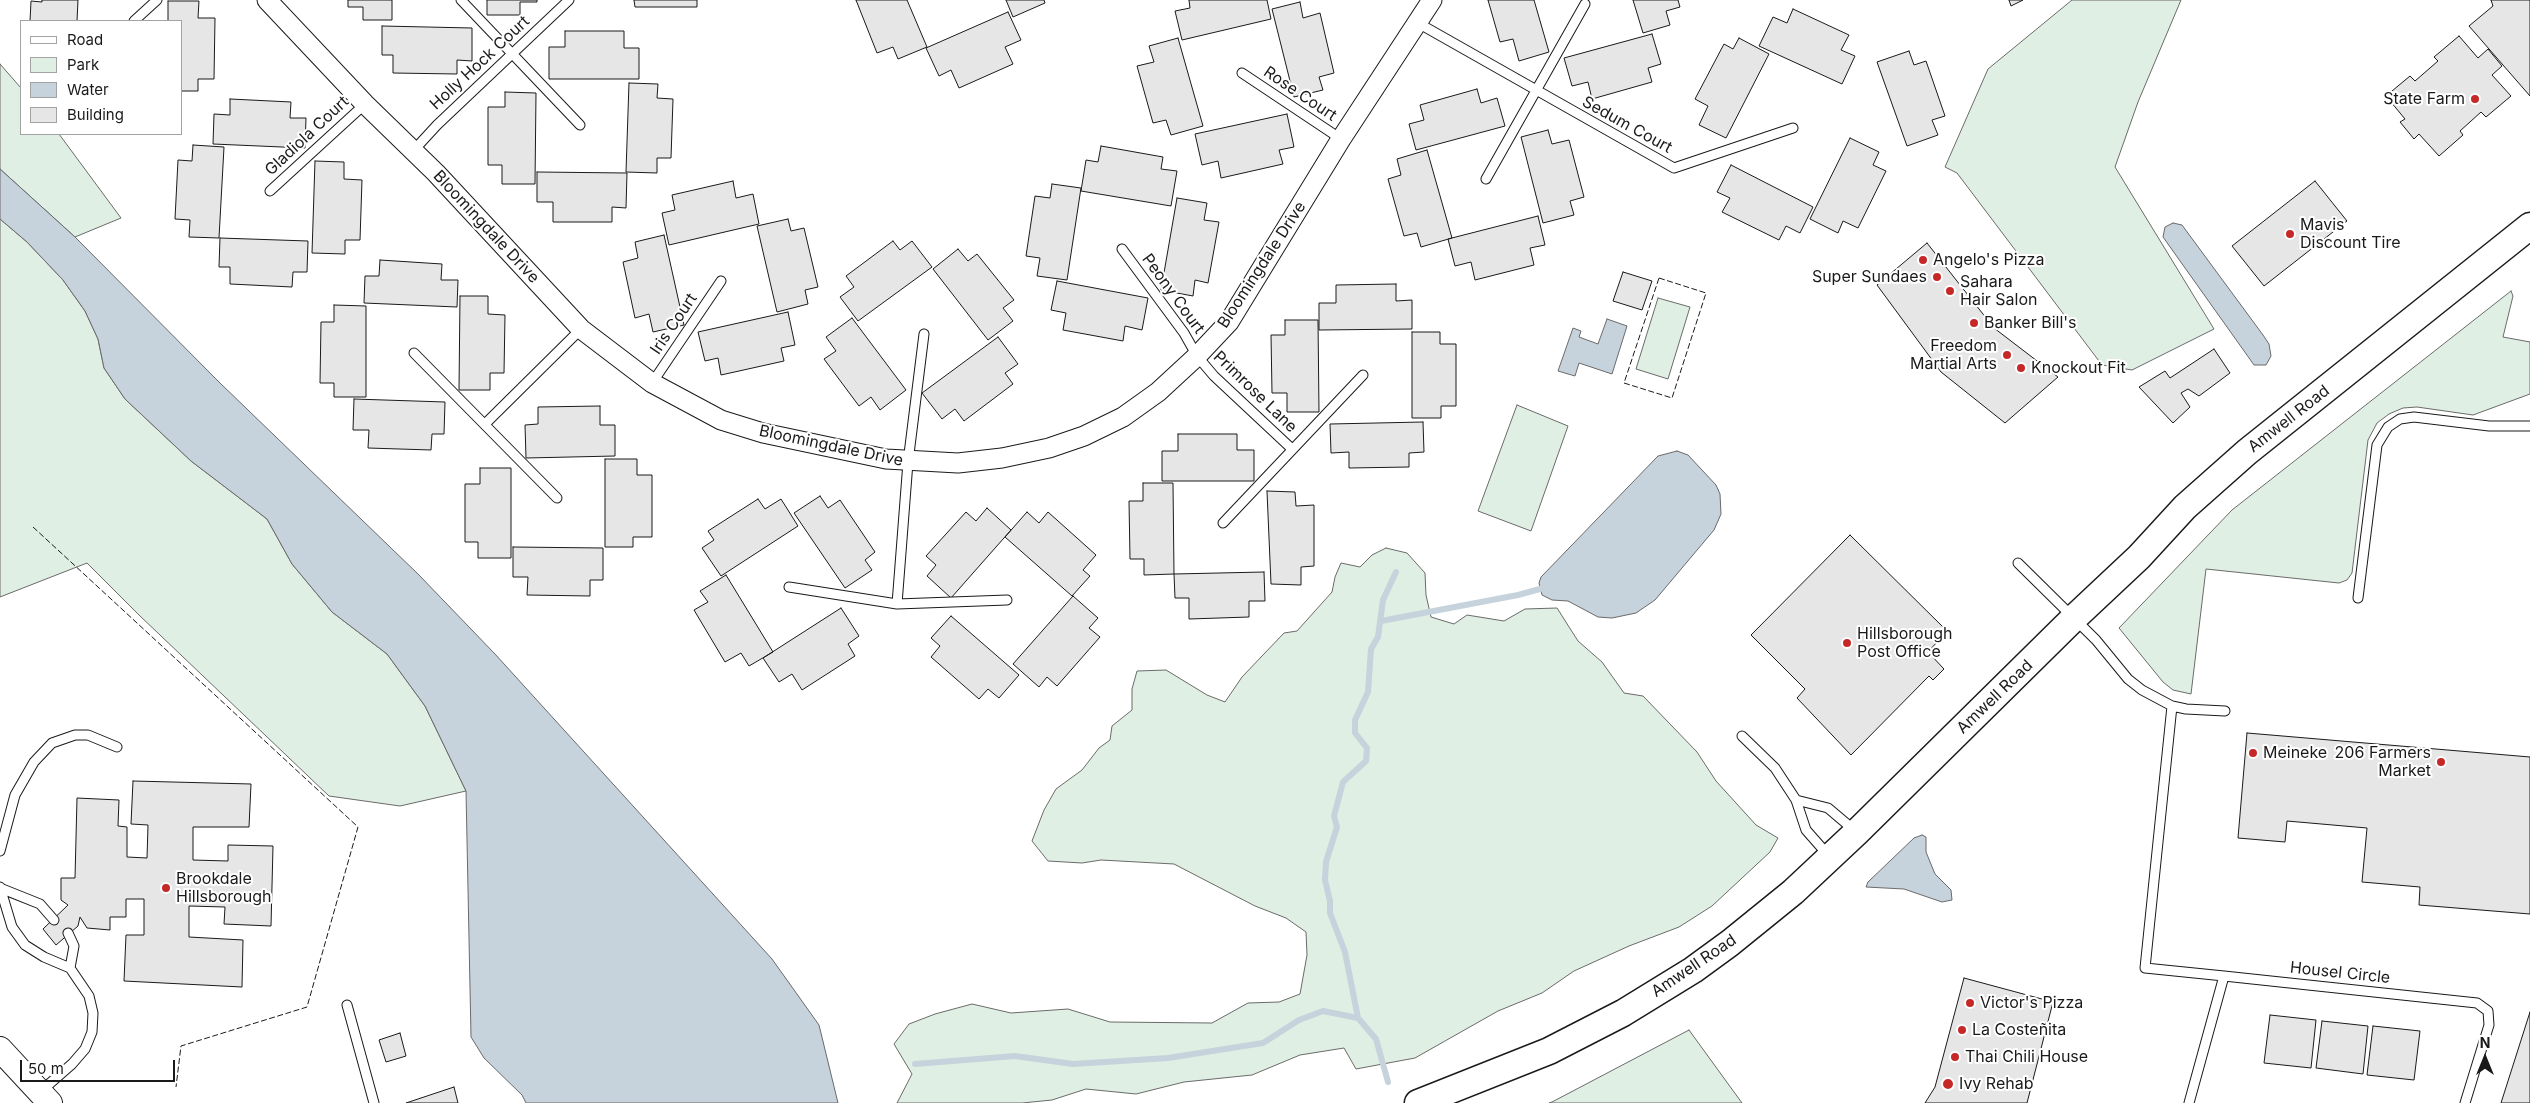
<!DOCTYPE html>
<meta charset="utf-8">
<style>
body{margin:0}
#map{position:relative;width:2530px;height:1103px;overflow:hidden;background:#fff;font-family:Inter,sans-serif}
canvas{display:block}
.legend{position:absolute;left:20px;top:20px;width:162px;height:115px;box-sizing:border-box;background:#fff;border:1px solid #a3a3a3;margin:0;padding:6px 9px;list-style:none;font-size:15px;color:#1a1a1a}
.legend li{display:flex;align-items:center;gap:10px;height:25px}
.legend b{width:25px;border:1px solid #a3a3a3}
.north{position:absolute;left:2460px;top:1033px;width:50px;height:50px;-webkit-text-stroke:4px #fff;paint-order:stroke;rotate:0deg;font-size:14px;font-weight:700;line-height:20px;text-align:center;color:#1a1a1a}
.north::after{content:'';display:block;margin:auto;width:18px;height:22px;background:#1a1a1a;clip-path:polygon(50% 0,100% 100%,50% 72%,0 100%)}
.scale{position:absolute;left:20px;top:1060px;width:155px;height:22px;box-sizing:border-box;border:2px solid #1a1a1a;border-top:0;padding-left:6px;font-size:15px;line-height:18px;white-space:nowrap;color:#1a1a1a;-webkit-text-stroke:4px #fff;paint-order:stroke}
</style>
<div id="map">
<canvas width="2530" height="1103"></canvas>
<ul class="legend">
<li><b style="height:6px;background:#fff"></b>Road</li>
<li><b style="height:14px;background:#e0efe3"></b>Park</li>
<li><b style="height:14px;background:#c6d2dc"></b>Water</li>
<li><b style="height:14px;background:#e6e6e6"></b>Building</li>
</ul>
<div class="north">N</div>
<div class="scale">50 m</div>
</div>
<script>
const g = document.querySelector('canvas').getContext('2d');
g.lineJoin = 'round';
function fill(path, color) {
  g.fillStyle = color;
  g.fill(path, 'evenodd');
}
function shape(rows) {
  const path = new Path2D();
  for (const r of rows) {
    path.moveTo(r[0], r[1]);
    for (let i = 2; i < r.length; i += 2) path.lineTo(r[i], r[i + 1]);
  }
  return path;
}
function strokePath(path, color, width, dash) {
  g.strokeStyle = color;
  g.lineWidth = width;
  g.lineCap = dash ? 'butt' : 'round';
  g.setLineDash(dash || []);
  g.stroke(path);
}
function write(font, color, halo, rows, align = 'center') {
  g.font = font + ' Inter,sans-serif';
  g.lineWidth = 4;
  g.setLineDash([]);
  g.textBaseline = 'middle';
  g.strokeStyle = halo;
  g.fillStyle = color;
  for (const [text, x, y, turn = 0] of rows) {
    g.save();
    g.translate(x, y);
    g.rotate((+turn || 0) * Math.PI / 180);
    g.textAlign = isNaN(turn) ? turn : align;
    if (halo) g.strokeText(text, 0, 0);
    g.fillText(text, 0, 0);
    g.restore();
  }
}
const green = shape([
 [2072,0,2181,0,2138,102,2115,167,2214,329,2132,370,2102,365,1957,173,1945,167,1988,69,2072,0],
 [0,64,21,88,21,134,59,134,121,218,75,237,0,169,0,64],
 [0,219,27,242,63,280,85,311,98,339,104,368,125,399,191,461,267,519,292,564,332,612,387,654,425,706,466,791,400,806,329,796,139,615,87,563,0,597,0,219],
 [2511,291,2513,296,2503,337,2530,342,2530,394,2473,415,2417,407,2403,408,2389,414,2377,423,2368,440,2352,573,2347,580,2339,583,2206,569,2191,694,2173,690,2163,682,2119,628,2232,510,2511,291],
 [1658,298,1690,307,1668,379,1636,369,1658,298],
 [1517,405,1568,426,1531,531,1478,511,1517,405],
 [1386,548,1407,553,1425,573,1426,595,1431,617,1454,624,1467,615,1504,621,1525,609,1557,608,1578,641,1602,662,1624,693,1643,696,1697,752,1716,781,1756,825,1778,838,1770,852,1712,906,1679,927,1629,946,1574,971,1542,993,1498,1011,1415,1058,1356,1069,1344,1048,1300,1055,1252,1075,1184,1082,1136,1094,1086,1089,1052,1100,1022,1103,897,1103,912,1074,894,1044,909,1024,935,1014,972,1004,1011,1013,1068,1009,1110,1022,1212,1023,1248,1003,1279,1002,1300,994,1307,955,1306,932,1286,918,1255,906,1174,864,1101,860,1082,863,1048,861,1032,841,1044,810,1056,789,1082,770,1099,748,1110,740,1112,726,1132,710,1132,689,1137,671,1166,670,1207,695,1225,702,1242,677,1284,633,1297,631,1332,592,1335,577,1341,563,1360,567,1372,555,1386,548],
 [1689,1030,1742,1103,1549,1103,1552,1102,1689,1030]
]);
const water = shape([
 [0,169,75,237,220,383,418,574,495,654,772,959,819,1025,838,1103,526,1103,522,1095,484,1058,471,1037,466,791,425,706,387,654,332,612,292,564,267,519,191,461,125,399,104,368,98,339,85,311,63,280,27,242,0,219,0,169],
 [2173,223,2182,225,2263,335,2269,344,2271,356,2266,365,2254,365,2163,237,2165,227,2173,223],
 [1607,319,1627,326,1612,374,1579,363,1575,376,1558,371,1573,328,1581,331,1579,337,1598,344,1607,319],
 [1677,451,1688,455,1716,485,1720,494,1721,514,1714,530,1655,600,1636,613,1612,618,1598,617,1568,601,1552,600,1542,595,1539,583,1541,577,1658,456,1677,451],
 [1922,835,1926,837,1926,852,1935,874,1951,890,1952,900,1942,902,1904,889,1866,887,1868,882,1914,838,1922,835]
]);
const stream = shape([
 [1381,621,1518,595,1547,587],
 [1358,1018,1345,952,1330,913,1330,901,1325,880,1326,862,1337,827,1334,816,1343,782,1366,761,1367,748,1355,733,1355,720,1368,692,1371,649,1378,637,1383,600,1396,572],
 [915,1064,1015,1056,1073,1064,1168,1058,1263,1043,1299,1020,1323,1011,1358,1018,1376,1039,1388,1082]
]);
const building = shape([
 [42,0,78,0,77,21,30,21,31,1,42,2,42,0],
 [348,0,392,0,392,20,363,20,363,7,348,7,348,0],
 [487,0,537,0,537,2,520,2,520,15,487,15,487,0],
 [634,0,697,0,697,7,635,7,634,0],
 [856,0,907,0,927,47,898,59,893,47,877,53,856,0],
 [1006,0,1044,0,1045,3,1013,17,1006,0],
 [1189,0,1267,0,1271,19,1182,40,1175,11,1190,8,1189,0],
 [1488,0,1534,0,1549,52,1519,61,1513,39,1500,42,1488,0],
 [1633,0,1678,0,1680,7,1666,11,1670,25,1643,33,1633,0],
 [2009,0,2023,0,2011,6,2009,0],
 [2491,0,2530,0,2530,96,2469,26,2493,6,2491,0],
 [168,1,199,1,198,18,215,18,214,79,198,79,198,91,181,91,181,21,168,21,168,1],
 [1300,2,1303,18,1320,13,1334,73,1319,77,1323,90,1294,97,1272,9,1300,2],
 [1793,9,1849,35,1841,50,1855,56,1842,84,1759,46,1773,17,1787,23,1793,9],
 [1008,12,1021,40,1005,47,1013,64,959,88,951,70,939,76,926,48,1008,12],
 [382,26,472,28,472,61,457,60,457,74,393,73,393,55,382,55,382,26],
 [565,31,624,31,624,48,639,48,639,79,549,79,549,47,565,47,565,31],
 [1652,34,1661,64,1648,68,1652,82,1592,99,1588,82,1572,86,1564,58,1652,34],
 [2459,36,2478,58,2488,49,2502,66,2492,75,2511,96,2486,117,2481,112,2460,131,2463,135,2439,156,2419,134,2414,139,2400,122,2405,119,2386,96,2410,76,2415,81,2438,61,2434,57,2459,36],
 [1178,38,1203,126,1171,135,1166,120,1153,123,1137,66,1154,62,1149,46,1178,38],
 [1739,38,1769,54,1726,138,1699,125,1708,106,1695,99,1724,44,1733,49,1739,38],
 [1909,51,1914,65,1926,61,1945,116,1932,120,1938,135,1907,146,1877,62,1909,51],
 [629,83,658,84,657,98,673,99,671,158,657,158,657,173,626,172,629,83],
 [1477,89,1481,103,1497,98,1505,126,1416,150,1409,124,1424,120,1420,105,1477,89],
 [505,92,536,93,535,184,502,184,502,165,488,165,488,107,505,107,505,92],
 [230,99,291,102,290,118,306,118,305,148,213,144,214,114,230,115,230,99],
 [1287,114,1294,147,1279,150,1283,164,1221,178,1218,161,1202,165,1195,134,1287,114],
 [1548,130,1552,144,1569,140,1584,197,1570,201,1574,215,1543,223,1521,137,1548,130],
 [1850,138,1879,152,1873,165,1886,171,1858,228,1843,221,1838,233,1810,219,1850,138],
 [193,145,224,147,219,238,189,237,190,220,175,219,178,160,192,161,193,145],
 [1101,146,1163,157,1161,169,1177,171,1171,206,1081,191,1086,160,1098,162,1101,146],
 [1427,150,1452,238,1421,247,1417,233,1404,236,1388,179,1401,175,1397,159,1427,150],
 [315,161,344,162,344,179,362,180,360,240,345,240,345,254,312,253,315,161],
 [1731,165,1813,207,1800,233,1786,226,1779,240,1722,212,1730,198,1717,192,1731,165],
 [537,172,627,173,626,208,612,207,612,222,553,222,553,202,537,202,537,172],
 [733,181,736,198,753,194,759,224,669,245,662,213,675,210,672,195,733,181],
 [2315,181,2347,221,2264,286,2232,246,2315,181],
 [1052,184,1081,188,1067,280,1037,276,1040,258,1026,256,1035,196,1050,198,1052,184],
 [1177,198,1207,203,1204,220,1219,222,1208,283,1195,280,1193,296,1161,290,1177,198],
 [1538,216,1545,245,1530,248,1534,265,1475,280,1471,262,1455,266,1448,239,1538,216],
 [788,219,791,231,804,228,818,287,805,290,808,304,777,312,757,226,788,219],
 [664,235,684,325,653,332,649,314,635,318,623,262,638,258,635,242,664,235],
 [220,238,308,241,307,272,293,272,292,287,230,284,230,267,219,267,220,238],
 [893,241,900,250,912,241,932,267,858,321,840,297,854,287,846,276,893,241],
 [1927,243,1994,328,2058,377,2005,423,1941,372,1877,285,1927,243],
 [958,249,968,261,977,254,1014,300,1003,308,1013,321,988,340,933,269,958,249],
 [380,260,442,264,441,280,458,280,457,307,364,303,365,276,379,276,380,260],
 [1623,272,1652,281,1642,310,1613,301,1623,272],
 [1057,281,1148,298,1142,330,1125,326,1123,341,1063,330,1066,313,1051,310,1057,281],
 [1396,284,1396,301,1412,300,1412,329,1319,330,1319,303,1336,303,1336,285,1396,284],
 [460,296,488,296,488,314,505,315,504,373,490,373,490,390,459,390,460,296],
 [334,305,366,306,366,397,334,397,334,383,320,383,321,322,334,322,334,305],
 [788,312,795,345,781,348,784,361,721,375,718,358,705,361,698,332,788,312],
 [852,318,906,390,880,410,871,397,859,406,824,359,836,351,826,337,852,318],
 [1285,320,1318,320,1319,412,1287,412,1287,393,1272,393,1271,335,1285,335,1285,320],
 [1412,332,1440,332,1440,344,1456,344,1456,406,1441,406,1441,418,1412,418,1412,332],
 [998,337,1018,364,1005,373,1013,384,964,421,955,409,942,419,922,393,998,337],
 [2214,349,2230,373,2199,396,2188,389,2181,393,2190,407,2173,423,2139,387,2165,371,2170,378,2214,349],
 [354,399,445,402,444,434,432,434,431,450,368,448,369,430,353,430,354,399],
 [600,406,600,425,615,425,615,456,526,458,525,425,538,424,538,407,600,406],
 [1423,422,1424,452,1409,453,1409,467,1349,468,1349,452,1331,453,1330,424,1423,422],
 [1178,434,1237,434,1237,450,1254,450,1254,481,1162,481,1162,451,1178,451,1178,434],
 [605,459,637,459,637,475,652,475,652,537,633,537,633,547,605,547,605,459],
 [480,468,511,468,511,558,478,558,478,542,465,542,465,484,480,484,480,468],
 [1143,483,1173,483,1174,574,1144,575,1144,559,1130,559,1129,501,1143,501,1143,483],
 [1267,491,1295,492,1296,506,1314,505,1314,566,1301,567,1301,585,1271,584,1267,491],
 [820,496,828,508,840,500,875,552,865,560,872,570,845,588,794,513,820,496],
 [758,499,765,509,781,499,798,526,721,576,702,548,714,540,708,531,758,499],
 [987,508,1011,530,951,598,927,576,936,565,926,556,966,512,976,521,987,508],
 [1027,512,1039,523,1048,512,1096,555,1083,570,1090,576,1072,596,1005,537,1027,512],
 [1850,535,1947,631,1928,652,1944,669,1933,680,1929,676,1851,755,1797,698,1805,689,1751,635,1850,535],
 [513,547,603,548,603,580,590,580,590,596,527,595,528,577,513,577,513,547],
 [1264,572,1265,601,1249,601,1249,617,1189,619,1189,598,1175,598,1174,574,1264,572],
 [726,575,773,652,749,666,741,653,725,662,694,610,708,602,700,591,726,575],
 [1073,596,1098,618,1089,628,1100,637,1057,686,1047,677,1039,687,1013,664,1073,596],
 [841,608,859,636,848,644,855,656,802,690,792,674,779,682,763,658,841,608],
 [951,616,1019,675,999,698,988,689,979,699,931,657,940,646,931,638,951,616],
 [2247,733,2530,757,2530,914,2419,905,2420,887,2362,882,2367,828,2287,821,2285,842,2238,838,2247,733],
 [133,781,251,784,249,827,193,827,193,860,228,861,228,845,273,846,271,926,224,924,225,907,189,906,189,937,243,940,242,987,124,981,126,935,144,935,144,899,126,899,126,917,110,917,110,930,87,928,80,917,78,926,56,945,43,929,68,905,61,900,61,878,75,878,77,798,119,800,118,826,127,827,127,857,147,858,148,825,131,824,133,781],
 [1964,978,2053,1002,2027,1103,1925,1103,1935,1087,1964,978],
 [2530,1012,2530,1103,2501,1103,2530,1012],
 [2270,1015,2316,1020,2311,1068,2264,1063,2270,1015],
 [2322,1021,2368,1026,2363,1074,2316,1068,2322,1021],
 [2373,1026,2420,1031,2414,1080,2367,1075,2373,1026],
 [400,1033,406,1056,386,1062,379,1040,400,1033],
 [454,1087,458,1103,406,1103,454,1087]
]);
const service = shape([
 [461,0,580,125],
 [134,21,157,0],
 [1418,23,1674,168,1793,128],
 [1242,73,1341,139],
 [414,150,437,125,569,0],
 [1486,179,1585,4],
 [270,191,365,104],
 [1122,249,1184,333,1197,356,1214,376,1292,449],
 [414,353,557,498],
 [652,383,721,281],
 [486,423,581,329],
 [1223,523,1363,375],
 [2018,563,2096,640,2128,679,2142,690,2172,706,2186,709,2225,711],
 [789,587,897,604,908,462,924,334],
 [2358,598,2377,445,2388,427,2400,419,2414,417,2489,426,2530,426],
 [897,604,1007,600],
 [2172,706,2145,968,2224,976],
 [1742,736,1775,768,1796,800,1806,830,1828,855],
 [1796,800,1828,808,1854,830],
 [0,851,15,795,34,762,52,743,75,735,88,735,117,747],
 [0,887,12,927,25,945,44,957,70,968,89,996,93,1013,92,1032,85,1049,72,1064,40,1092],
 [0,888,40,904,54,920],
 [68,933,74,946,70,968],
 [347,1005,374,1103],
 [2189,1103,2224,976,2477,1003,2488,1011,2489,1025,2465,1103]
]);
const minor = shape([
 [267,0,365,104,436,173,581,329,652,383,721,420,763,433,886,459,958,463,1002,458,1049,448,1084,436,1123,417,1158,392,1197,356,1229,322,1341,139,1432,0]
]);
const tertiary = shape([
 [0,1049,50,1103]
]);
const secondary = shape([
 [1418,1103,1549,1051,1623,1013,1693,970,1730,943,1793,892,1857,832,2074,618,2139,557,2185,507,2247,452,2530,226]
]);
const fence = shape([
 [1659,278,1706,293,1672,398,1624,383,1659,278],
 [33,527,358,827,307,1007,181,1046,176,1087]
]);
const markers = [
 [2475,99,5,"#c62828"],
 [2290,234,5,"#c62828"],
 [1923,260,5,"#c62828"],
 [1937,277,5,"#c62828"],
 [1950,291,5,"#c62828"],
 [1974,323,5,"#c62828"],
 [2007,355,5,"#c62828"],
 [2021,368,5,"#c62828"],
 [1847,643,5,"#c62828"],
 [2253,753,5,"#c62828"],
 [2441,762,5,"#c62828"],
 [166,888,5,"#c62828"],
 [1970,1003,5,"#c62828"],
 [1962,1030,5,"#c62828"],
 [1955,1057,5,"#c62828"],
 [1948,1084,6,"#c62828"]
];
const streetNames = [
 ["Holly Hock Court",480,63,-43],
 ["Rose Court",1300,94,34],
 ["Sedum Court",1627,125,29],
 ["Gladiola Court",307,136,-43],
 ["Bloomingdale Drive",486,227,47],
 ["Bloomingdale Drive",1262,265,-57],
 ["Peony Court",1173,294,54],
 ["Iris Court",674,324,-56],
 ["Primrose Lane",1255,392,44],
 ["Amwell Road",2289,419,-38],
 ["Bloomingdale Drive",831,446,12],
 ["Amwell Road",1995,697,-44],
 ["Amwell Road",1694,966,-34],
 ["Housel Circle",2340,973,6]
];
const poiNames = [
 ["State Farm",2465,99,"right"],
 ["Mavis",2300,225],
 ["Discount Tire",2300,243],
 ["Angelo's Pizza",1933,260],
 ["Super Sundaes",1927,277,"right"],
 ["Sahara",1960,282],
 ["Hair Salon",1960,300],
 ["Banker Bill's",1984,323],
 ["Freedom",1997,346,"right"],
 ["Martial Arts",1997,364,"right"],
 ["Knockout Fit",2031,368],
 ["Hillsborough",1857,634],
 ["Post Office",1857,652],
 ["Meineke",2263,753],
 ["206 Farmers",2431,753,"right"],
 ["Market",2431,771,"right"],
 ["Brookdale",176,879],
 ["Hillsborough",176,897],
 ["Victor's Pizza",1980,1003],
 ["La Costeñita",1972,1030],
 ["Thai Chili House",1965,1057],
 ["Ivy Rehab",1959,1084]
];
fill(green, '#e0efe3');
strokePath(green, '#6a6a6a', 1);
fill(water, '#c6d2dc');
strokePath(water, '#6a6a6a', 1);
strokePath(stream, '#c6d2dc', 6);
fill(building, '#e6e6e6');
strokePath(building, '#1a1a1a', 1);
strokePath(service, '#1a1a1a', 11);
strokePath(minor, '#1a1a1a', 21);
strokePath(tertiary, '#1a1a1a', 26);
strokePath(secondary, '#1a1a1a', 29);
strokePath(service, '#fff', 9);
strokePath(minor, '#fff', 19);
strokePath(tertiary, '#fff', 24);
strokePath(secondary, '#fff', 26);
strokePath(fence, '#1a1a1a', 1, [6, 2.5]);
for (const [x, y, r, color] of markers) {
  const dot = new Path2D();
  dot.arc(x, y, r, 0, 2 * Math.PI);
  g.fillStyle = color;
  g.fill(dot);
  strokePath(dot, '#fff', 2);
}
write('16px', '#1a1a1a', '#fff', streetNames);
write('16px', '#1a1a1a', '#fff', poiNames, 'left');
</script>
